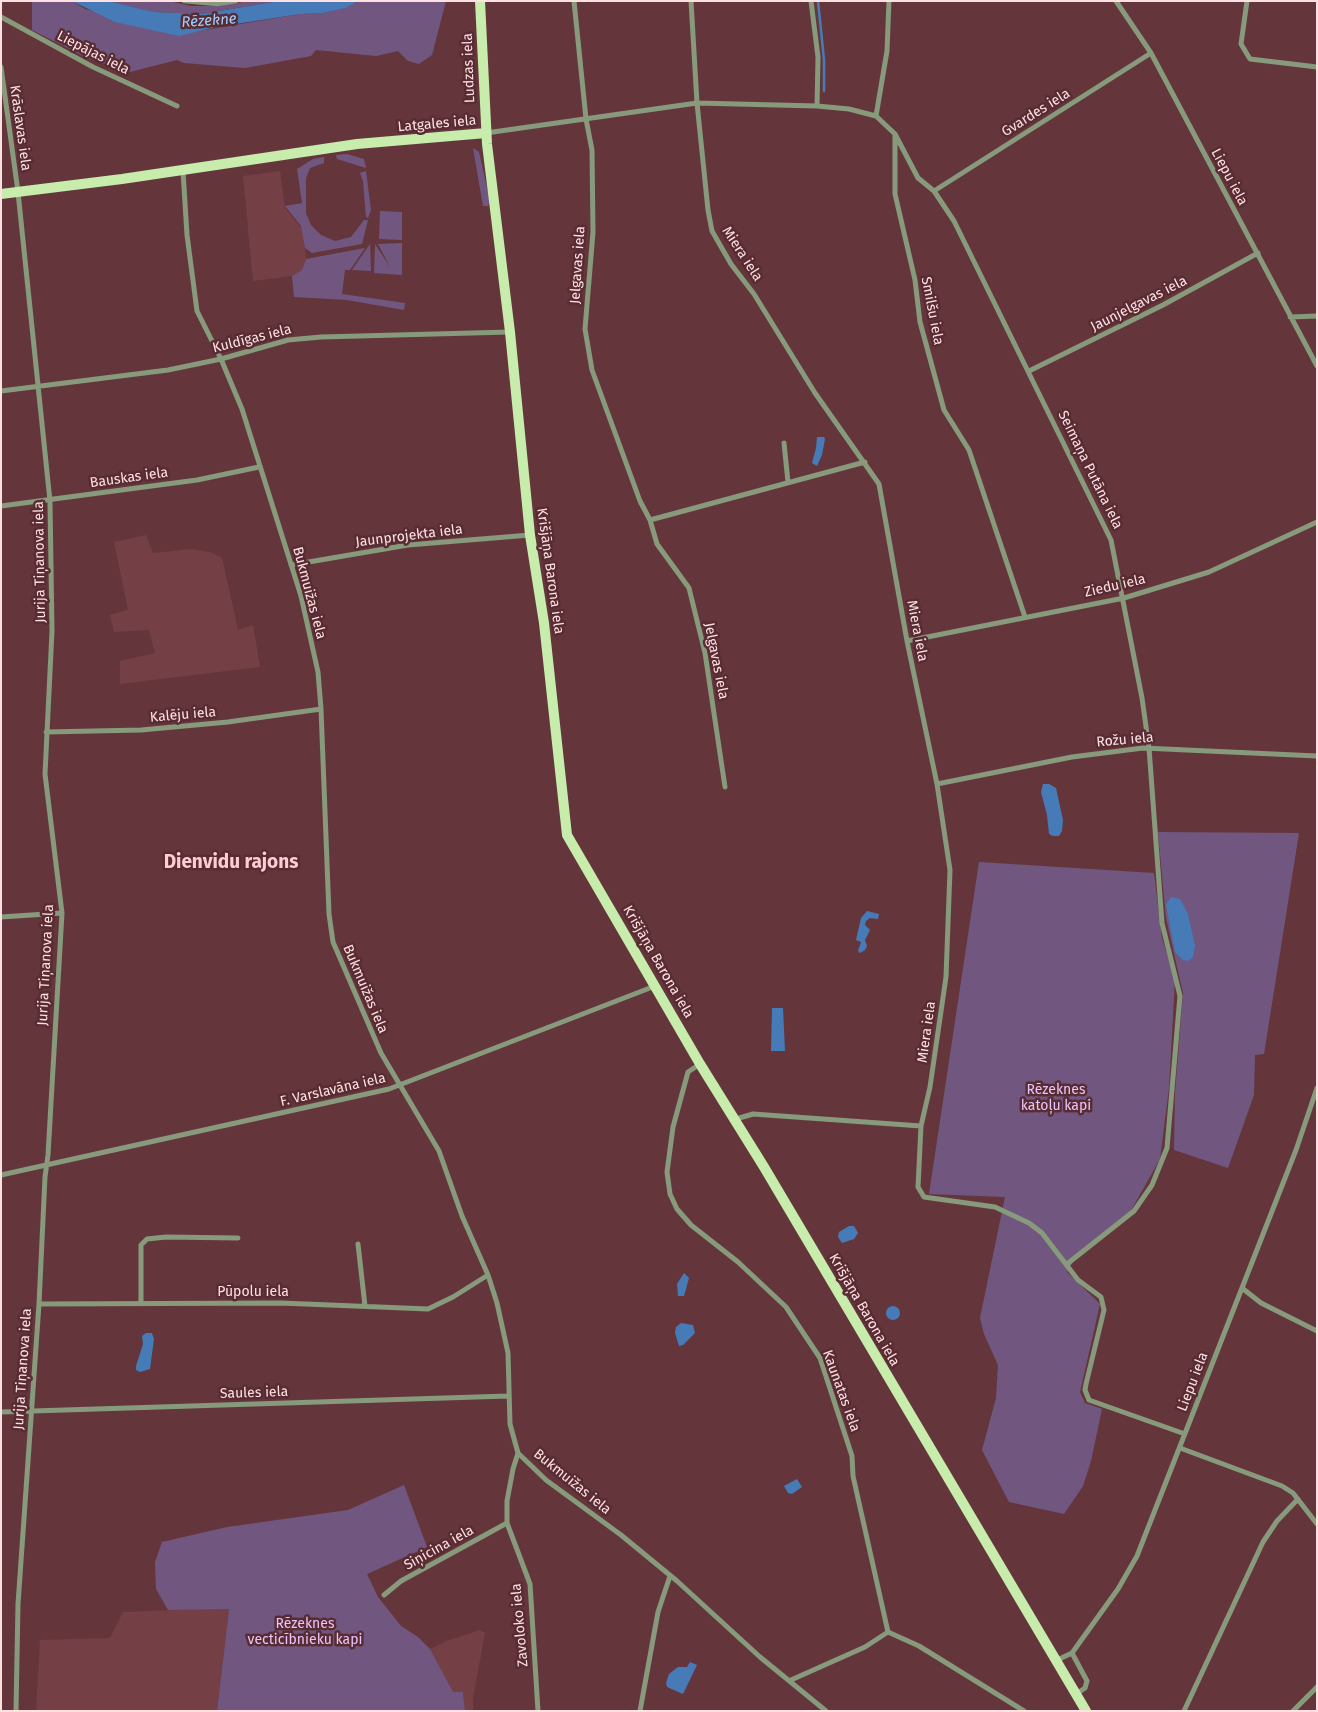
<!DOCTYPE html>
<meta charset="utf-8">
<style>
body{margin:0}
#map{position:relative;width:1318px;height:1712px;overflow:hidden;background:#64363c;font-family:"Fira Sans",sans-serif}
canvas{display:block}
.frame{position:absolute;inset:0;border:2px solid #ffe1e4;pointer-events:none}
</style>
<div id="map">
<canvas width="1318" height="1712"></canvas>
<div class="frame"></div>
</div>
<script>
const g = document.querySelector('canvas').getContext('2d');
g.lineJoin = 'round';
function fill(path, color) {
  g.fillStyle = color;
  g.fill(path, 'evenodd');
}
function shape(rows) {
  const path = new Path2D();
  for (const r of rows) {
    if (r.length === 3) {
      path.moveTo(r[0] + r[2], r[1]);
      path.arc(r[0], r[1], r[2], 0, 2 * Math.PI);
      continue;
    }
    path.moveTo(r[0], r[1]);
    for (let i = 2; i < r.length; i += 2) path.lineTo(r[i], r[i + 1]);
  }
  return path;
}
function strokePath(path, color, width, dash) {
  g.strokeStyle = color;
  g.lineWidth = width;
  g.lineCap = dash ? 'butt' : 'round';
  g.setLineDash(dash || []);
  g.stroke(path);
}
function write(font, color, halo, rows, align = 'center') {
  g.font = font + ' "Fira Sans",sans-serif';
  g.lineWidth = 5;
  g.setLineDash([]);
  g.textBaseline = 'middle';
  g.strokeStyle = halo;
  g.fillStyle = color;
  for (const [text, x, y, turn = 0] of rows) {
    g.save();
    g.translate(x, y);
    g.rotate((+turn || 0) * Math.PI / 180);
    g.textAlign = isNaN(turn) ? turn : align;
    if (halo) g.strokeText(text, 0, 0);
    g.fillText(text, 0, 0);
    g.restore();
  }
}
const built = shape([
 [280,171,285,208,303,230,306,261,302,270,292,276,253,281,243,176],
 [146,535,153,553,191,549,210,552,222,558,238,630,253,625,260,667,120,684,120,661,155,653,149,630,114,632,110,615,128,610,114,542],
 [229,1608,217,1711,36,1711,40,1640,110,1638,123,1612],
 [480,1630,485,1633,473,1698,473,1711,465,1711,463,1692,453,1693,430,1649,447,1641]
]);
const green = shape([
 [32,1,72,1,85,9,181,34,300,14,323,13,346,8,358,1,446,1,432,55,419,64,408,61,398,51,376,56,316,50,311,56,245,68,184,63,177,60,130,72,89,59,32,30],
 [108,1,169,1,191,6,215,6,251,1,278,1,202,14,154,12],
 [473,148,479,152,490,201,488,206,483,206],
 [347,154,364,159,366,168,337,159,336,155],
 [324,157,324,163,310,168,306,178,306,213,311,225,321,235,335,241,351,237,364,220,368,220,362,244,312,253,305,248,301,226,285,206,302,203,297,169,313,159],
 [366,171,371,210,368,218,366,217,363,181,360,173],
 [380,211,402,212,402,240,379,239],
 [402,243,402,275,374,273,375,244,390,267,378,244],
 [370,244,371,271,352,270],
 [365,248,350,270,345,270,342,294,405,303,404,310,347,300,294,297,292,276,302,270,306,259],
 [1158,832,1299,833,1264,1054,1255,1055,1254,1095,1228,1168,1174,1150,1175,1093,1183,993,1166,918],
 [979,862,1154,873,1162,938,1175,979,1169,1088,1160,1159,1129,1214,1078,1254,1067,1272,1100,1304,1080,1392,1085,1403,1102,1409,1091,1461,1083,1486,1064,1514,1009,1502,982,1450,996,1398,998,1365,984,1334,980,1318,1005,1197,929,1194],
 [404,1485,427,1547,367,1574,378,1597,401,1626,418,1637,430,1649,453,1692,463,1692,465,1711,217,1711,229,1609,168,1610,156,1589,155,1562,162,1542,227,1527,348,1510]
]);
const water = shape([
 [72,1,108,1,154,12,202,14,278,1,358,1,346,8,323,13,300,14,216,27,179,36,115,22],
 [817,437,824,437,825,439,822,455,817,466,812,463,816,448],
 [1043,784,1049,784,1056,788,1063,820,1062,831,1059,836,1053,836,1049,834,1047,815,1041,792],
 [1171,897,1180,899,1188,914,1195,946,1193,957,1188,961,1183,960,1175,952,1166,905],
 [867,911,879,914,878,919,870,918,866,921,865,925,870,930,865,940,867,946,865,950,860,953,858,951,861,942,856,940,861,918],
 [772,1008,783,1008,785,1051,771,1051],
 [849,1226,854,1226,858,1233,854,1239,842,1243,838,1237,839,1232],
 [684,1273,689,1278,684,1296,678,1296,677,1284],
 [893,1313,7],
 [681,1323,693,1325,695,1333,683,1345,679,1346,675,1333,676,1327],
 [146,1333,152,1333,154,1339,150,1369,140,1372,136,1370,136,1366,143,1344,142,1336],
 [797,1479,802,1487,792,1494,788,1493,784,1486],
 [690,1662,697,1665,683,1694,667,1687,666,1683,669,1674,678,1667,687,1667]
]);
const stream = shape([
 [818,1,824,60,824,91]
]);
const pedestrian = shape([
 [184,1,217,4,236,1]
]);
const minor = shape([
 [574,1,586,119,592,150,593,232,585,329,592,370,640,501,650,520,865,462],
 [691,1,697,103,708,210,712,231,731,264,754,294,815,393,879,484,907,641,937,784,950,870,946,977,930,1087,921,1126,753,1114,736,1119],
 [811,1,818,57,817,106],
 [889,1,887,51,876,116,895,134,895,194,915,280,920,322,944,410,969,450,1025,617],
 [1116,1,1151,53,1317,366],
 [1247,1,1241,44,1250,59,1317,67],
 [1,17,93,67,177,106],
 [1,67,18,192,50,501,52,631,45,774,62,913,48,1155,45,1177,39,1304,18,1604,16,1711],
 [486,133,697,103,817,106,849,109,876,116],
 [895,134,918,178,934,191,954,221,1111,540,1142,698,1149,748,1162,923,1180,996,1167,1148,1152,1185,1134,1211,1067,1264],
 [183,171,187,235,197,311,221,359,242,409,301,596,318,672,321,709,329,914,333,942,381,1053,439,1151,462,1216,488,1275,497,1303,508,1353,510,1424,518,1453,546,1480,621,1535,677,1581,760,1657,826,1711],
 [934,191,1151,53],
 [1290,317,1317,316],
 [1029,371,1163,305,1258,253],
 [1,391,168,370,221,359,288,340,321,337,510,332],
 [784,443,788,482],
 [1,506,197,480,259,467],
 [650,520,657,544,689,588,705,653,725,787],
 [291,565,408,545,530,535],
 [907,641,1124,598,1209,572,1317,522],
 [46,732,141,730,228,722,321,709],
 [937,784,1072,757,1143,748,1317,756],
 [1,917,62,913],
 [700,1064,688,1072,673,1127,667,1172,670,1194,677,1209,691,1225,738,1262,786,1307,820,1358,852,1456,853,1476,888,1632,919,1646,1024,1711],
 [921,1126,918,1187,924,1197,995,1207,1029,1223,1042,1233,1078,1280,1101,1297,1104,1310,1086,1384,1085,1390,1089,1400,1185,1434],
 [1,1175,389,1089,655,986],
 [358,1244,365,1306],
 [1242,1288,1261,1303,1317,1331],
 [141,1303,141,1245,147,1239,166,1237,238,1238],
 [39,1304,281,1303,428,1309,453,1297,488,1275],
 [1,1412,508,1396],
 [1180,1448,1282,1486,1293,1493,1317,1524],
 [518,1453,513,1469,507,1501,507,1523,530,1584,538,1711],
 [384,1595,401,1581,507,1523],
 [1072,1653,1087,1681,1085,1688,1076,1694],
 [1055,1661,1072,1653,1118,1589,1137,1556,1296,1150,1317,1088],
 [791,1680,865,1647,888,1632],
 [640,1711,658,1612,670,1576],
 [1184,1711,1263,1542,1277,1521,1298,1499],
 [1293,1711,1317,1687]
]);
const primary = shape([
 [480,1,487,144,510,332,530,535,544,623,567,835,700,1064,764,1167,1086,1711],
 [1,194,122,179,357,144,486,133]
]);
const streetNames = [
 ["Liepājas iela",93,53,27],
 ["Ludzas iela",469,68,-92],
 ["Gvardes iela",1036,113,-32],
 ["Latgales iela",437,124,-5],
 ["Krāslavas iela",20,128,82],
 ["Liepu iela",1229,177,62],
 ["Miera iela",742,254,57],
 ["Jelgavas iela",578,265,-86],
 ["Jaunjelgavas iela",1139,304,-27],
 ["Smilšu iela",932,311,79],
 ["Kuldīgas iela",252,339,-14],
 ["Seimaņa Putāna iela",1090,470,64],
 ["Bauskas iela",129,478,-8],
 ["Jaunprojekta iela",409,536,-7],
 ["Jurija Tiņanova iela",40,562,-91],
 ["Krišjāņa Barona iela",550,571,82],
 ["Ziedu iela",1115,586,-13],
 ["Bukmuižas iela",309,593,75],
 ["Miera iela",917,631,79],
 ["Jelgavas iela",716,661,79],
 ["Kalēju iela",183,715,-5],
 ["Rožu iela",1125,740,-5],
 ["Krišjāņa Barona iela",658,962,60],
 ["Jurija Tiņanova iela",46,965,-87],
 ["Bukmuižas iela",365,989,67],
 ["Miera iela",927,1032,-82],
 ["F. Varslavāna iela",333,1090,-13],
 ["Pūpolu iela",253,1292],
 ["Krišjāņa Barona iela",864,1310,60],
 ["Jurija Tiņanova iela",23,1369,-86],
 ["Liepu iela",1193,1382,-69],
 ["Kaunatas iela",841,1391,70],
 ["Saules iela",254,1393,-2],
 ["Bukmuižas iela",572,1482,39],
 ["Siņicina iela",439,1548,-29],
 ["Zavoloko iela",520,1625,-95]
];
const parkNames = [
 ["Rēzeknes",1056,1090],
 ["katoļu kapi",1056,1106],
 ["Rēzeknes",305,1624],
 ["vecticībnieku kapi",305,1640]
];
const waterNames = [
 ["Rēzekne",209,21,-4]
];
const districtNames = [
 ["Dienvidu rajons",231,863]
];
fill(built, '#743f45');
fill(green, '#715780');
fill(water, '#467bb8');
strokePath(stream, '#467bb8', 2.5);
strokePath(pedestrian, '#879a7b', 4.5);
strokePath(minor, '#879a7b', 5);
strokePath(primary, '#c7ecac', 10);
write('14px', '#ffe1e4', '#582c32', streetNames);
write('14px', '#e7c4fc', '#582c32', parkNames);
write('italic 15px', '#a2cdff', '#582c32', waterNames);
write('bold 19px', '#fcced2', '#582c32', districtNames);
</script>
